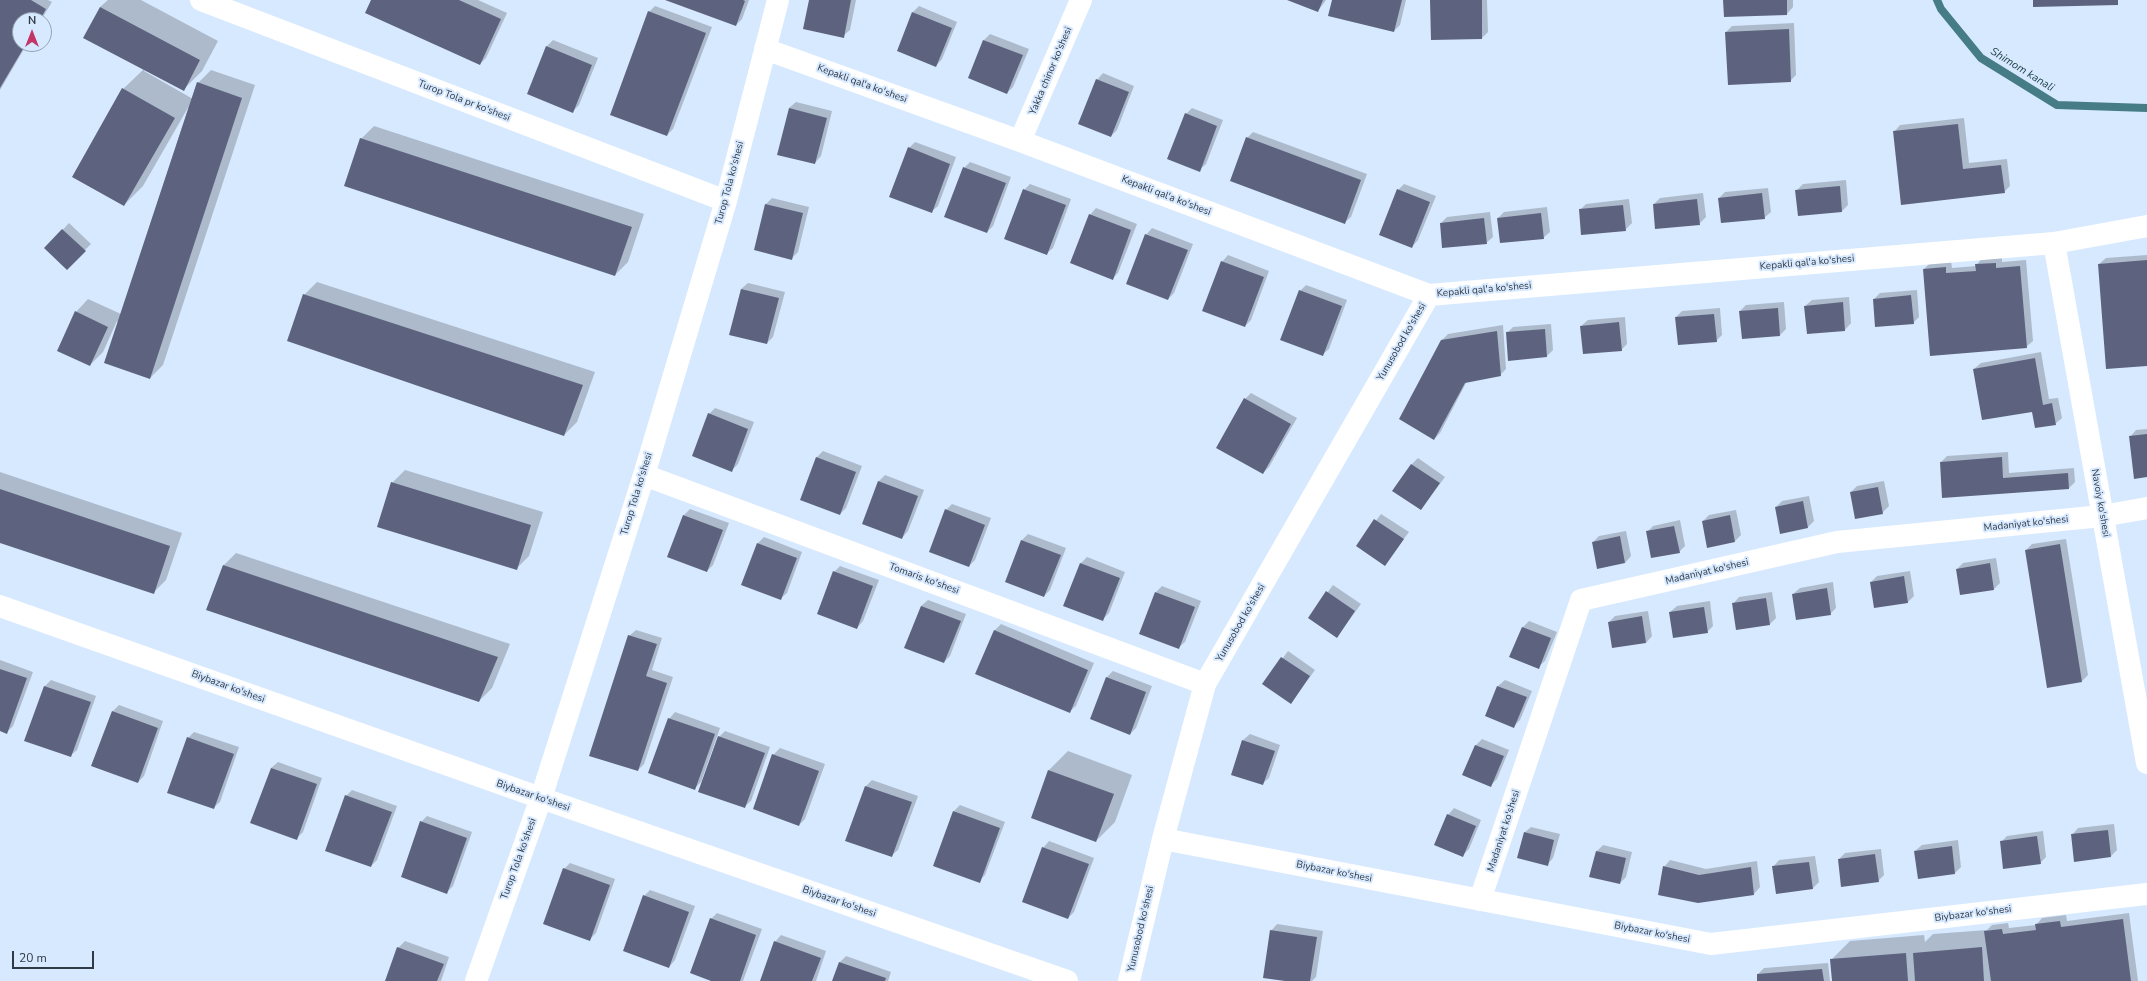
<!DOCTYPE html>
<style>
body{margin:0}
#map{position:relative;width:2147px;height:981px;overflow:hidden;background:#d7e9ff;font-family:"Nunito Sans",sans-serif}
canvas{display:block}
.north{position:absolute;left:12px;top:12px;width:40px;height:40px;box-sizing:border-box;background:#d7e9ff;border:1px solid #94a3b4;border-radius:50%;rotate:0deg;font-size:11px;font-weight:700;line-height:16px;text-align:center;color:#303944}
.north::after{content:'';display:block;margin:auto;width:14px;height:18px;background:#c33564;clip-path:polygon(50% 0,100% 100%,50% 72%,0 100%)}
.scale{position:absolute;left:12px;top:951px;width:82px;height:18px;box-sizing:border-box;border:2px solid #303944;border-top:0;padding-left:5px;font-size:12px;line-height:14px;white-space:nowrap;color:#303944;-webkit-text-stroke:3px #d7e9ff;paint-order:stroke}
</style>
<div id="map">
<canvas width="2147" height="981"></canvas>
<div class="north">N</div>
<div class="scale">20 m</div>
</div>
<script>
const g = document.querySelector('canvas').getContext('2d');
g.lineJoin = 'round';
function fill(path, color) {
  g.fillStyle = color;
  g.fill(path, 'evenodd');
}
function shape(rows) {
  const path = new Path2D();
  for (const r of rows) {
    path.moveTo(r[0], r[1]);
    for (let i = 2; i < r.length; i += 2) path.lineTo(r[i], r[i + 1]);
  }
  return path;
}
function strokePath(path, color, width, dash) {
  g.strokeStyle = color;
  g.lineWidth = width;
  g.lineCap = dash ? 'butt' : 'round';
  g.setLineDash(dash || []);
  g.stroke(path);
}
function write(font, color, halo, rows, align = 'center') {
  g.font = font + ' "Nunito Sans",sans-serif';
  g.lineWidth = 4;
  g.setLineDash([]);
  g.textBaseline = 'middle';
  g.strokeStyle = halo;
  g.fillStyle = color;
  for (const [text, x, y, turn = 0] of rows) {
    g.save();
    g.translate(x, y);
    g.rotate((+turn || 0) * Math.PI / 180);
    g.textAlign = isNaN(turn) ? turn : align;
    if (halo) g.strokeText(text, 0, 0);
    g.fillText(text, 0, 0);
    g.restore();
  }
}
const shadow = shape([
 [0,0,48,0,52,2,41,20,20,20,20,44,27,44,0,90],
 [108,0,141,0,218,41,202,71,183,90,145,69,144,71,193,99,198,83,211,70,255,85,163,365,150,378,117,321,103,352,90,365,76,312,88,299,121,314,189,106,143,186,124,205,123,89,144,69,100,7],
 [372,0,478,0,507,13,486,58,480,64],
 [668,0,749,0,742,19,736,25],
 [810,0,856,0,850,30,843,36],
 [1289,0,1326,0,1318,11],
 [1333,0,1406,0,1400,25,1394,31],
 [1431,0,1487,0,1488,32,1482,38],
 [1724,0,1793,0,1793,7,1787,14],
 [655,6,712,27,673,129,667,135,649,12],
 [919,6,957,22,942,59,936,66,913,12],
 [1794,23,1796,75,1790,81,1726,32,1732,26],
 [990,34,1029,49,1013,87,1007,93,969,78,984,40],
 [553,40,598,58,579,105,573,111,547,46],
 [1103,73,1134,86,1117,130,1111,136,1097,80],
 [796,102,832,111,821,156,815,163,789,108],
 [1192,108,1223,120,1206,164,1199,170,1186,114],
 [1964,118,1969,163,2007,159,2010,186,2004,192,1894,132,1900,125],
 [374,126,644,214,628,262,615,275,361,139],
 [1253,132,1367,174,1351,217,1344,223,1247,138],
 [915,142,956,157,938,206,931,212,909,148],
 [970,162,1011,177,993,226,987,232,964,168],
 [1846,180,1848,205,1842,211,1799,215,1796,191,1803,184],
 [1030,184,1071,199,1053,248,1046,254,1024,190],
 [1404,184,1436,196,1418,240,1412,247,1398,190],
 [1768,188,1771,212,1764,218,1719,198,1725,192],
 [1703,193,1706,217,1699,224,1656,228,1654,204,1660,198],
 [772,198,809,207,798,252,791,259,766,204],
 [1629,199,1632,223,1625,230,1580,210,1586,204],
 [1547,207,1550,232,1543,238,1498,218,1504,212],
 [1096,208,1137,224,1118,273,1112,279,1090,215],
 [1490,212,1493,237,1486,243,1441,223,1447,217],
 [69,223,91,244,67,268,46,248],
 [1152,228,1193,244,1174,293,1168,299,1146,235],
 [1228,255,1269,271,1251,320,1245,326,1222,262],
 [2147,255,2147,365,2099,264,2106,258],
 [2002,257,2002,262,2026,260,2033,341,2026,347,1924,269,1930,263,1951,261,1952,268,1976,266,1982,258],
 [317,282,595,372,577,422,564,435,304,295],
 [748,283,785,292,773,337,767,343,730,334,741,289],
 [1306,285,1347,300,1329,349,1322,355,1300,291],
 [1917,290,1919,317,1913,323,1874,299,1880,293],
 [1849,297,1851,323,1845,330,1808,333,1805,306,1812,300],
 [1784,302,1786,329,1780,335,1740,311,1746,305],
 [1720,308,1722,335,1716,341,1676,317,1682,311],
 [1625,317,1627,344,1621,350,1581,326,1588,320],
 [1551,324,1553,350,1547,356,1507,333,1513,327],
 [1503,325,1506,369,1500,375,1467,381,1440,433,1434,439,1442,340,1448,334],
 [2041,352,2049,399,2058,398,2062,418,2055,424,1974,369,1981,363],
 [1251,393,1297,418,1269,467,1263,473,1245,399],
 [715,408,754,422,738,464,732,470,709,414],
 [2147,429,2147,476,2130,437,2136,430],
 [823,451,862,466,846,508,840,514,801,499,817,457],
 [2008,452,2009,473,2074,468,2075,482,2069,488,1943,497,1941,462,1947,456],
 [1418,458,1445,477,1421,509,1412,464],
 [405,470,543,512,529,556,516,569,392,483],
 [0,472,182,533,166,580,153,593,0,542],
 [885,475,924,490,908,531,902,538,863,523,879,481],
 [1884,481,1889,506,1882,513,1851,492,1857,486],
 [1809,496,1814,521,1808,527,1781,533,1776,507,1782,501],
 [952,504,991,518,975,560,969,566,946,510],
 [690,509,729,523,713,565,707,571,668,556,684,515],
 [1736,510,1741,535,1735,541,1708,547,1703,521,1709,515],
 [1381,514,1409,532,1385,564,1357,546],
 [1680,520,1685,546,1679,552,1647,532,1653,526],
 [1626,531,1631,556,1625,563,1593,542,1599,536],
 [1028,534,1066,548,1050,590,1044,596,1022,540],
 [764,537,802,552,787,593,780,599,758,543],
 [2066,539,2088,675,2082,681,2026,550,2032,544],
 [236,553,510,644,492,688,479,701,223,566],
 [1087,557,1125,572,1109,613,1103,619,1080,564],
 [1996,558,2000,583,1994,589,1957,569,1963,563],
 [840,566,879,580,863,621,857,628,834,572],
 [1910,571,1914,596,1908,602,1871,582,1877,576],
 [1833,582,1836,608,1830,614,1793,594,1800,588],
 [1333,585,1361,604,1337,637,1309,618],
 [1162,586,1201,601,1185,642,1178,648,1156,592],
 [1772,592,1776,618,1770,624,1733,604,1739,597],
 [928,600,966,614,950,656,944,662,905,647,921,606],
 [1710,601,1713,626,1707,632,1670,612,1677,606],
 [1648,611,1652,636,1646,643,1609,622,1615,616],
 [1529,621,1557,632,1545,661,1538,667,1511,657,1523,627],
 [1001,624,1094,663,1076,706,1069,712,977,673,995,630],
 [636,630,662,638,652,670,673,677,644,764,638,770,629,636],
 [1288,651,1315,670,1291,703,1264,684],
 [0,660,33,672,13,726,7,732,0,730],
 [1113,671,1152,686,1136,728,1130,734,1091,719,1107,677],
 [51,680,96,696,77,750,70,756,25,740,45,686],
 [1505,680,1532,691,1520,720,1514,726,1486,716,1498,686],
 [119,705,163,721,144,776,138,782,112,712],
 [675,712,720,728,701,782,694,789,669,719],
 [725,731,770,747,751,801,744,807,719,737],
 [194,732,239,747,220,802,213,808,188,738],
 [1250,734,1280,745,1269,778,1262,784,1243,740],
 [1482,739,1509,750,1497,779,1491,785,1464,775,1476,745],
 [780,748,825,764,805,819,799,825,773,755],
 [1068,751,1132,775,1115,822,1096,841,1032,817,1049,770],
 [278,762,322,778,303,832,297,838,271,768],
 [872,780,918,796,898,850,891,856,847,840,866,786],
 [352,790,397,806,377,860,371,866,346,796],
 [960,805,1005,822,985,875,979,881,954,811],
 [1454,808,1481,820,1469,849,1463,855,1448,815],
 [427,816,472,832,453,886,447,892,421,822],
 [2114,824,2117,850,2111,856,2075,861,2072,835,2078,828],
 [1531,827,1560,834,1553,858,1547,865,1524,833],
 [2043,831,2046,857,2040,863,2001,842,2007,836],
 [1958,840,1961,867,1955,873,1915,851,1922,845],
 [1049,841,1094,858,1074,912,1068,918,1043,848],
 [1603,845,1632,852,1626,877,1620,883,1591,876,1597,851],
 [1881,849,1884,875,1878,881,1839,859,1845,853],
 [1815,856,1819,882,1812,889,1773,867,1779,860],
 [1670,860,1706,869,1757,861,1760,887,1754,894,1664,867],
 [570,863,615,879,596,933,589,940,564,869],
 [650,890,695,906,675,960,669,967,644,896],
 [717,913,762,929,743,981,714,981,711,919],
 [2129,913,2138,981,1833,981,1831,960,1850,941,1924,935,1925,942,1933,934,1987,930,1992,925,2008,923,2009,928,2036,925,2042,918,2066,915,2067,921],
 [1277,924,1323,931,1316,977,1312,981,1292,981,1271,931],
 [781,935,826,951,816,981,761,981,775,942],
 [405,941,449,957,441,981,386,981,398,948],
 [846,956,891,972,888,981,833,981,840,962],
 [1828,963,1830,981,1758,981,1758,974,1764,968]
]);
const stream = shape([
 [1937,0,1941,9,1981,58,2057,105,2147,108]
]);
const building = shape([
 [0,0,31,0,46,9,40,20,20,20,20,44,26,44,0,88],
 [371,0,459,0,501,19,480,65,365,13],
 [665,0,743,0,745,1,736,26],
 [809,0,851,0,844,38,803,29],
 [1287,0,1323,0,1318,12],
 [1332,0,1402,0,1394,32,1328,16],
 [1430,0,1482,0,1482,39,1431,40],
 [1723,0,1787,0,1787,15,1724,17],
 [2033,0,2118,0,2118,5,2033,7],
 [100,7,200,60,184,91,83,38],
 [648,11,706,33,667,136,610,115],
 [912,12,952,28,936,67,897,51],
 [1789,29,1791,82,1728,85,1725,32],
 [983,40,1023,55,1007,94,968,78],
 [546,46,592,65,573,113,527,94],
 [1096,79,1129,92,1111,137,1078,124],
 [197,82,242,98,150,379,104,363],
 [122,88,175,118,124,206,72,177],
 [789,108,827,118,815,164,777,155],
 [1185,113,1217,126,1200,172,1167,159],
 [1958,124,1963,169,2001,165,2005,193,1901,205,1893,131],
 [1246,137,1361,180,1345,224,1230,181],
 [360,138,632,227,615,276,344,186],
 [908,147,950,164,932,213,889,197],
 [963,167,1006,183,987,233,944,217],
 [1840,186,1842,212,1798,216,1795,190],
 [1023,189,1066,205,1047,255,1004,239],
 [1397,189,1430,202,1412,248,1379,235],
 [1762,193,1765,219,1721,223,1718,198],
 [1697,199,1700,225,1655,229,1653,204],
 [765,204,803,213,792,260,754,250],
 [1623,205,1626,231,1581,235,1579,209],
 [1541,213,1544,239,1500,243,1497,218],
 [1089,214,1131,230,1113,280,1070,263],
 [1484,218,1487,244,1442,248,1440,223],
 [62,229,86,251,67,270,44,248],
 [1145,234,1188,250,1168,300,1126,284],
 [2147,260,2147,366,2106,369,2098,264],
 [1221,261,1264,277,1245,327,1202,311],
 [1996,263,1996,268,2020,266,2027,348,1930,356,1923,269,1946,267,1946,273,1976,271,1975,264],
 [741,289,779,298,767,344,729,335],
 [1299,290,1342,306,1323,356,1280,340],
 [303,294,583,385,564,436,287,341],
 [1911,295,1914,324,1875,327,1873,299],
 [1843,302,1845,331,1807,334,1804,306],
 [1778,308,1780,336,1742,339,1739,311],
 [75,311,108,327,90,366,57,351],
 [1714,314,1717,342,1678,345,1675,317],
 [1619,322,1622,351,1583,354,1580,326],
 [1545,329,1547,357,1508,361,1506,332],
 [1497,331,1501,376,1465,383,1434,440,1399,419,1441,340],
 [2035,358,2043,405,2052,403,2056,425,2035,428,2032,412,1982,420,1973,369],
 [1244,398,1291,424,1263,474,1216,448],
 [708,413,748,429,732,472,692,456],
 [2147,434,2147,477,2134,479,2129,436],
 [816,457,856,472,840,515,800,500],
 [2002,457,2003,478,2068,473,2069,489,1942,498,1940,462],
 [1411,464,1440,483,1421,510,1392,491],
 [878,481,918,496,902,539,862,524],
 [391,482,531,525,517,570,377,527],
 [1878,487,1883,514,1855,519,1850,492],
 [0,489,170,546,154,594,0,543],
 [1803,501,1808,528,1780,534,1775,507],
 [945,509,985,525,969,567,929,552],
 [683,515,723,530,707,572,667,557],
 [1730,515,1735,542,1707,548,1702,521],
 [1374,519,1404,539,1385,566,1356,546],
 [1674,526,1680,553,1651,558,1646,531],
 [1620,536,1625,563,1597,569,1592,542],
 [1021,540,1061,555,1044,597,1005,582],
 [757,543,797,558,781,600,741,585],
 [2060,544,2082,682,2047,688,2025,550],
 [1080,563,1120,578,1103,621,1063,606],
 [1990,563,1994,590,1960,595,1956,569],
 [223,565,498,657,479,702,206,610],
 [833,571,873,586,857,629,817,614],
 [1904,576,1908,603,1874,608,1870,582],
 [1827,588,1831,615,1796,620,1792,594],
 [1326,591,1355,611,1337,638,1308,618],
 [1155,592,1195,607,1179,649,1139,634],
 [1766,598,1770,625,1736,630,1732,603],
 [921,606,961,621,944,663,904,648],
 [1704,607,1708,633,1673,638,1669,612],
 [1642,616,1646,643,1612,648,1608,622],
 [1522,627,1551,638,1539,669,1509,657],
 [994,630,1088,670,1070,713,975,674],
 [628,635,657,644,646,676,667,683,638,771,589,756],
 [1281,657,1310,676,1291,704,1262,684],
 [0,669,27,678,7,734,0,731],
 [1106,677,1146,692,1130,735,1090,719],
 [44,686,91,702,71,757,24,741],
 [1497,686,1527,697,1514,728,1485,716],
 [112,711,158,728,138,783,91,766],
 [668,718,715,734,695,790,648,773],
 [718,736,765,753,745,808,698,792],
 [187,737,234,754,214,809,167,793],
 [1242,740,1275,751,1263,785,1231,775],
 [1475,745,1504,756,1491,787,1462,775],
 [772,754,819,771,799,826,753,809],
 [271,768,317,784,297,840,250,823],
 [1048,770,1114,794,1096,842,1031,818],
 [865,786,912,802,892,857,845,841],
 [345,795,392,812,371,867,325,851],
 [953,811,1000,828,980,883,933,866],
 [1447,814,1476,826,1463,857,1434,845],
 [420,821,467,838,447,894,401,877],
 [2108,830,2111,857,2074,862,2071,834],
 [1524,832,1554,840,1548,866,1517,858],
 [2037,836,2041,864,2003,869,2000,841],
 [1952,846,1955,874,1918,879,1914,851],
 [1042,847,1089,864,1068,919,1022,902],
 [1596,851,1626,858,1620,884,1589,877],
 [1875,854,1879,882,1841,887,1838,859],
 [1809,862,1813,889,1776,894,1772,866],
 [1663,866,1699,875,1751,867,1754,895,1698,903,1658,895],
 [563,868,610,885,590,941,543,924],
 [643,895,689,912,669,968,623,951],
 [710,918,756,935,740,981,711,981,690,973],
 [2123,919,2131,981,1991,981,1984,931,2002,929,2003,934,2036,930,2035,924,2060,921,2061,927],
 [1270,930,1317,937,1310,981,1285,981,1263,978],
 [774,941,821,958,812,981,760,981],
 [397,947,444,964,437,981,385,981],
 [1982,947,1984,981,1915,981,1913,953],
 [1906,953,1908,981,1832,981,1830,959],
 [839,962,886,978,885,981,832,981],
 [1822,969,1824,981,1757,981,1757,974]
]);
const minor = shape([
 [201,0,726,201],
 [765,49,1020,141,1429,295,2054,243,2147,226],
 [1020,141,1081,0],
 [2054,243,2147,763],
 [644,475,1205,684],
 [0,606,541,798,1067,981],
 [1163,839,1711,944,2147,894],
 [1480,900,1581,600,1837,542,2102,516,2147,508],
 [476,981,541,798,644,475,726,201,778,0],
 [1129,981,1163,839,1205,684,1429,295]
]);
const streetNames = [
 ["Yakka chinor ko'shesi",1051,71,-67],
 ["Kepakli qal'a ko'shesi",862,84,20],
 ["Turop Tola pr ko'shesi",464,101,21],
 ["Turop Tola ko'shesi",730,183,-75],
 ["Kepakli qal'a ko'shesi",1166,196,21],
 ["Kepakli qal'a ko'shesi",1807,263,-5],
 ["Kepakli qal'a ko'shesi",1484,290,-5],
 ["Yunusobod ko'shesi",1402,342,-60],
 ["Turop Tola ko'shesi",637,494,-73],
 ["Navoiy ko'shesi",2100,503,80],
 ["Madaniyat ko'shesi",2026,524,-6],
 ["Madaniyat ko'shesi",1707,572,-13],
 ["Tomaris ko'shesi",924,579,20],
 ["Yunusobod ko'shesi",1241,623,-60],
 ["Biybazar ko'shesi",228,687,20],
 ["Biybazar ko'shesi",533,796,19],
 ["Madaniyat ko'shesi",1504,831,-72],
 ["Turop Tola ko'shesi",519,859,-70],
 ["Biybazar ko'shesi",1334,872,11],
 ["Biybazar ko'shesi",839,902,19],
 ["Biybazar ko'shesi",1973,914,-7],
 ["Yunusobod ko'shesi",1141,929,-77],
 ["Biybazar ko'shesi",1652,933,11]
];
const waterNames = [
 ["Shimom kanali",2022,70,32]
];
fill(shadow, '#0003');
strokePath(stream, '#467c86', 8);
fill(building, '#5d637e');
strokePath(minor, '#fff', 22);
write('10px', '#303944', '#d7e9ff', streetNames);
write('italic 11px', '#183b40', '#d7e9ff', waterNames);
</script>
